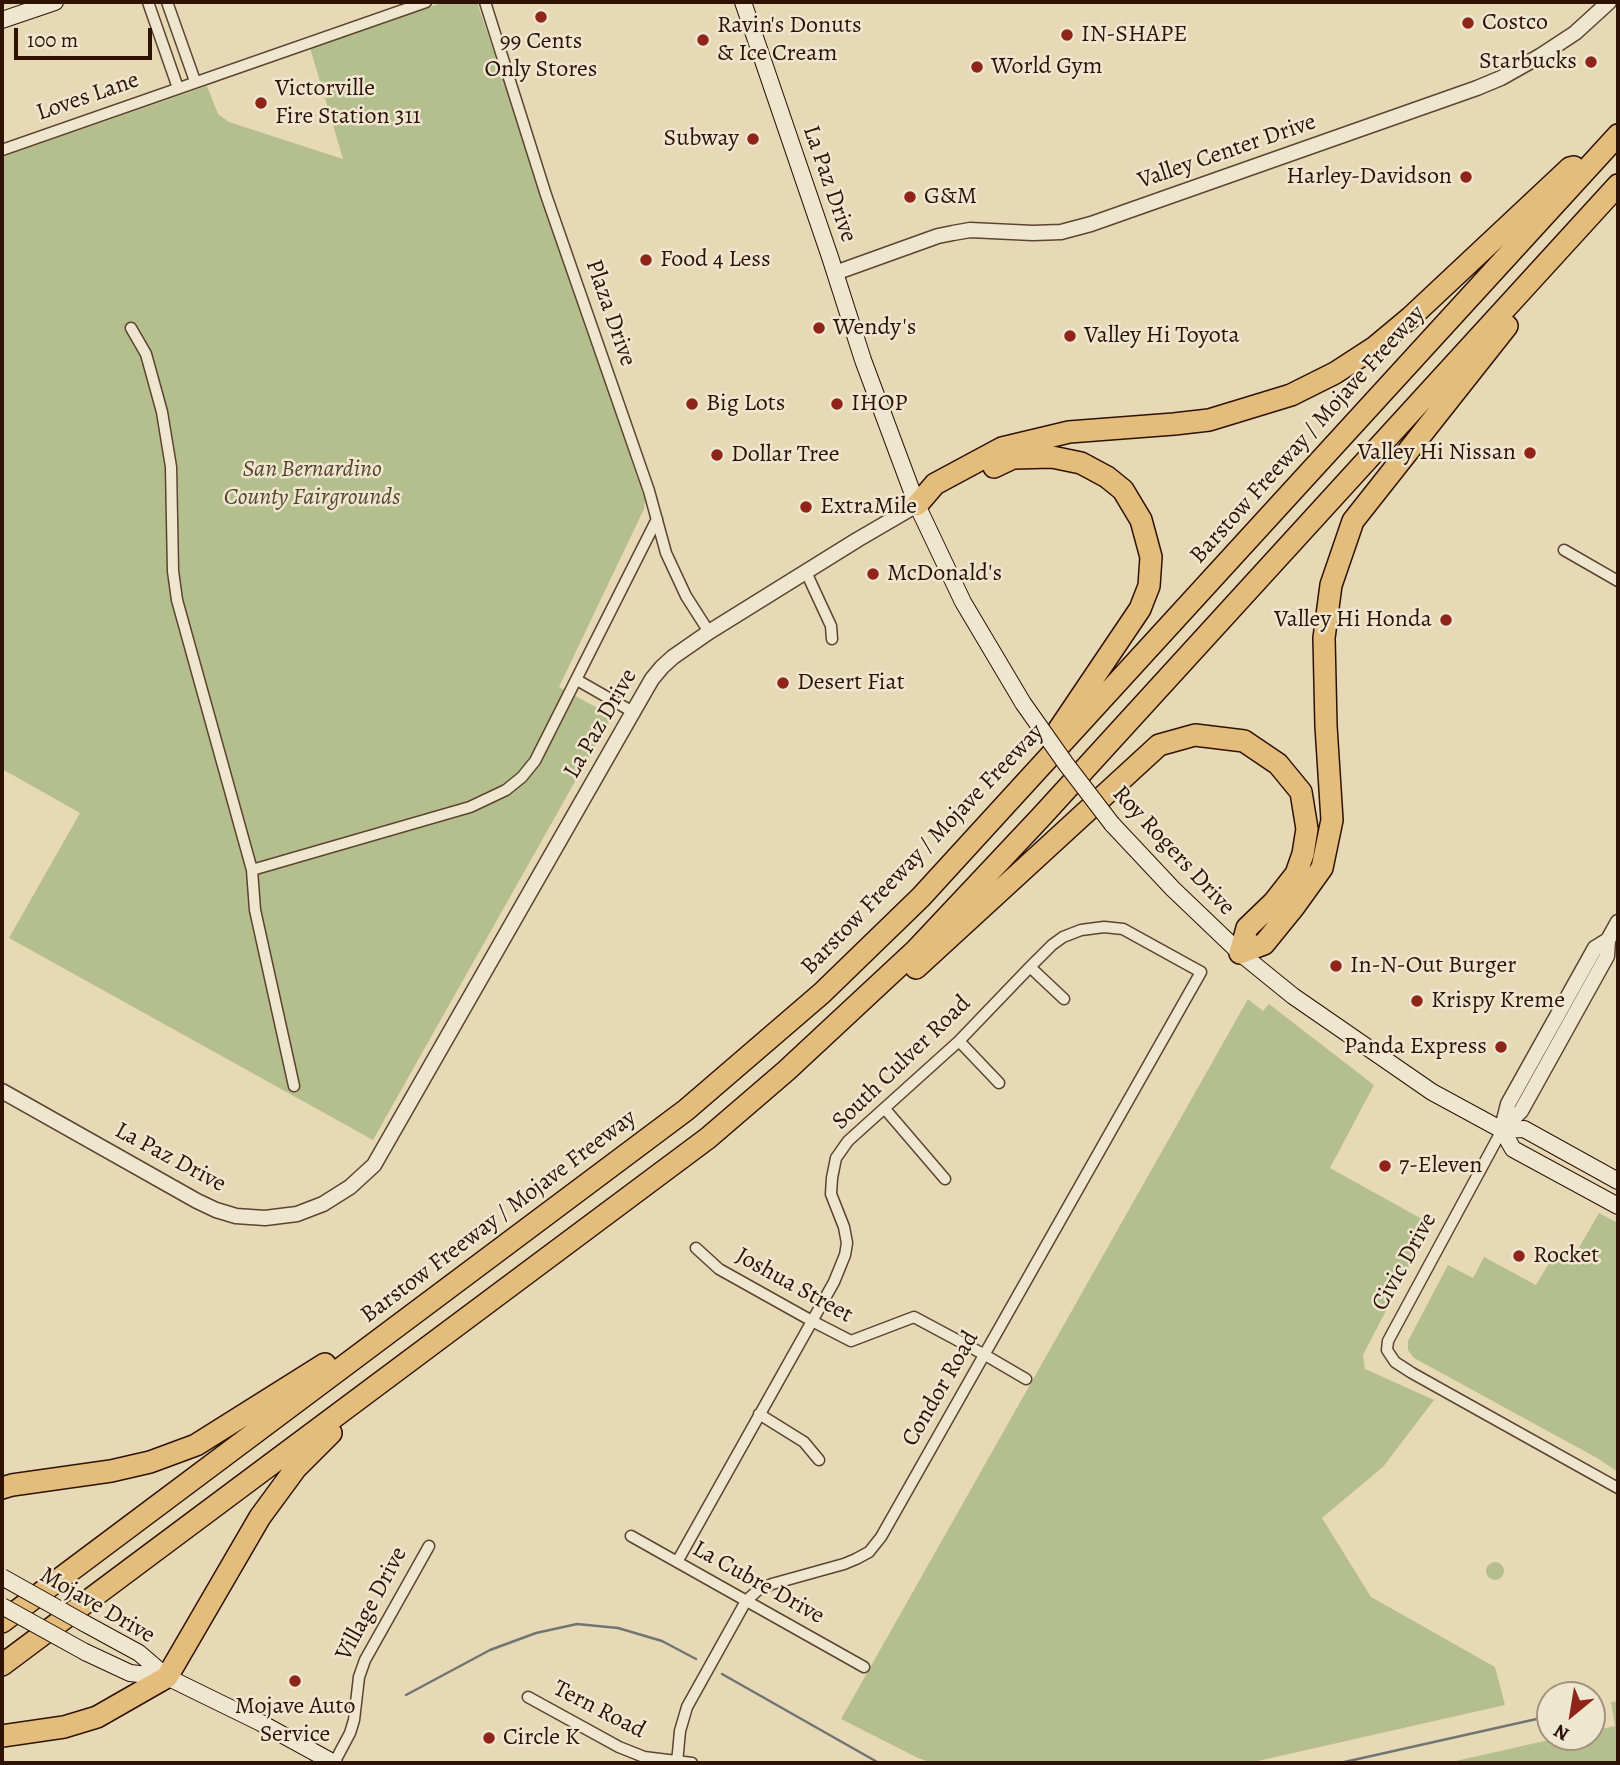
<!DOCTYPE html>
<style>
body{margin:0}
#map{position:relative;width:1620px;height:1765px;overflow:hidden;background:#e7d9b6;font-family:Alegreya,serif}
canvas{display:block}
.frame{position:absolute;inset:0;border:4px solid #2e1304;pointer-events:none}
.north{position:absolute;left:1536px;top:1681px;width:70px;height:70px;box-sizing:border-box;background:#efe6d0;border:2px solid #a2927e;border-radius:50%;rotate:210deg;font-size:19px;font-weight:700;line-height:28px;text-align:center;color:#2e1304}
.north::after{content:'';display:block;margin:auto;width:24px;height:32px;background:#8f2418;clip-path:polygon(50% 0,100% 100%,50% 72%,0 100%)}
.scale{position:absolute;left:14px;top:28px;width:138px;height:32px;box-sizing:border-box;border:4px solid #2e1304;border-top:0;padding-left:9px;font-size:21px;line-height:24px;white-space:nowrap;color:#2e1304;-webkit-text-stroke:5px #efe6d0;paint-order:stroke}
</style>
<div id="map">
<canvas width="1620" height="1765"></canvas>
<div class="frame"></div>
<div class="north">N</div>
<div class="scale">100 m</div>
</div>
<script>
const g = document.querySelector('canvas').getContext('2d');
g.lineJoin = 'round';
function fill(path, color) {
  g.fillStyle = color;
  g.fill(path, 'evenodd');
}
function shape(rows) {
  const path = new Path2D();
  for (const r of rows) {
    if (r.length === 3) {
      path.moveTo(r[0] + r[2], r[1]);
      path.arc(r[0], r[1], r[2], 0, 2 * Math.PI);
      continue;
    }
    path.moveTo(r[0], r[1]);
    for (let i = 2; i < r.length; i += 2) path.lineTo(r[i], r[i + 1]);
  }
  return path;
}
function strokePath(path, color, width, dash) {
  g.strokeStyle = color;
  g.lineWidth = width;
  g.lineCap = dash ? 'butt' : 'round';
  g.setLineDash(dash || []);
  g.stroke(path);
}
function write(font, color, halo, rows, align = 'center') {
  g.font = font + ' Alegreya,serif';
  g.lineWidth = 5;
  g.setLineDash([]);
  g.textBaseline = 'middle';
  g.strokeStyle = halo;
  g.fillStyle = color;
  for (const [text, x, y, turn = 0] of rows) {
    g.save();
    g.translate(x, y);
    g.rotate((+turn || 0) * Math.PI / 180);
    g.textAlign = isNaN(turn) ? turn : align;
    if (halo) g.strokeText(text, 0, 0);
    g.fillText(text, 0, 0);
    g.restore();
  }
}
const green = shape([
 [444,2,477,2,645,501,644,509,559,687,612,716,373,1140,9,938,80,813,2,769,2,157,207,86,218,114,229,122,343,159,310,48],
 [1248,999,1263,1011,1269,1004,1374,1085,1330,1168,1431,1224,1363,1355,1365,1369,1434,1400,1383,1467,1322,1518,1371,1597,1495,1667,1505,1705,1249,1763,932,1763,918,1758,841,1719],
 [1599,1213,1618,1223,1618,1472,1597,1458,1414,1358,1408,1350,1408,1341,1448,1265,1473,1278,1484,1257,1536,1285,1557,1250,1573,1258],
 [1495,1571,9],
 [1618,1701,1618,1763,1447,1763,1562,1737,1592,1737,1592,1731,1615,1726,1611,1702]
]);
const stream = shape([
 [722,1674,879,1763],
 [406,1695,490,1650,536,1633,577,1624,618,1628,662,1641,696,1659],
 [1340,1763,1550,1716]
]);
const minor = shape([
 [148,2,178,88],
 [167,2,195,81],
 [485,2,546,195,649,491,666,553,686,596,709,632],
 [2,150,426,2],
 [131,328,146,354,162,412,171,467,173,571,177,600,252,870,255,910,294,1086],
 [1564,550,1618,581],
 [806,572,831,626,832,639],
 [577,680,633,712],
 [252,870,470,807,506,790,522,777,535,761,657,519],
 [1030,967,1064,999],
 [959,1041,999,1083],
 [885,1109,945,1179],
 [1502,1130,1388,1341,1387,1350,1395,1362,1412,1373,1618,1488],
 [696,1248,719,1269,812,1321,851,1341,914,1317,985,1355,1026,1379],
 [759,1414,804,1442,819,1460],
 [631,1536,864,1667],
 [677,1562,834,1282,845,1255,847,1243,844,1227,831,1194,832,1178,836,1158,848,1141,959,1041,1030,967,1052,945,1063,937,1081,930,1104,927,1123,929,1201,972,881,1537,869,1552,856,1559,844,1564,772,1584,758,1590,746,1601,687,1707,680,1731,677,1763],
 [528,1697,619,1747,644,1757,692,1763],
 [334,1763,350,1733,354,1720,359,1677,365,1660,429,1546]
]);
const tertiary = shape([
 [835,273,938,236,953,233,970,230,1033,233,1061,232,1091,224,1477,88,1501,78,1540,56,1575,33,1609,2],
 [2,1091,197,1201,216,1210,236,1216,265,1218,297,1214,323,1204,350,1187,374,1165,633,712,652,679,662,667,673,657,709,632,857,540,917,505],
 [1502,1128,1508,1104,1595,948,1608,940],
 [1502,1130,1521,1111,1607,956,1608,940,1618,922]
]);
const secondary = shape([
 [743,2,830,257,863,360,917,505,963,602,1023,703],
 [2,20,55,2],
 [1112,824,1173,889,1240,953,1293,996,1432,1092,1502,1130,1524,1129,1618,1181],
 [1502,1130,1513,1149,1618,1206],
 [84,1623,139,1653,167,1677,261,1723,334,1763],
 [85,1652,130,1673,167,1677]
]);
const motorway = shape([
 [994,467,1013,458,1052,457,1081,463,1107,477,1123,490,1141,520,1151,557,1149,586,1140,609,1053,738],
 [917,505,935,484,1002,448,1069,432,1174,424,1209,420,1291,395,1335,373,1375,347,1411,317,1570,168,1574,167],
 [1240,953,1264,944,1294,907,1322,868,1332,820,1326,726,1324,638,1331,585,1353,521,1507,326],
 [916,968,1159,745,1195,735,1244,741,1278,764,1301,792,1307,829,1303,854,1296,874,1274,902,1247,928,1240,953],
 [2,1488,12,1485,111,1471,150,1462,196,1445,325,1364],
 [2,1622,686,1110,822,993,921,897,1618,135],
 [2,1665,708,1138,786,1071,916,950,1041,817,1618,185],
 [2,1736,64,1727,97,1717,167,1677,260,1517,296,1468,331,1433]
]);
const secondaryBridge = shape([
 [1023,703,1066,764,1112,824],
 [2,1577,84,1623],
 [2,1606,85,1652]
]);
const markers = [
 [541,17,7,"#8f2418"],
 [1468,23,7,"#8f2418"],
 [1067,35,7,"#8f2418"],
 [703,40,7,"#8f2418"],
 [1591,62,7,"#8f2418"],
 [977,67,7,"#8f2418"],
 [261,103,7,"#8f2418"],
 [753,139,7,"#8f2418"],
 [1466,177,7,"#8f2418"],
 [910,197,7,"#8f2418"],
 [646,260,7,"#8f2418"],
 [819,328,7,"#8f2418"],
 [1070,336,7,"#8f2418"],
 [692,404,7,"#8f2418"],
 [837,404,7,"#8f2418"],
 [1530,453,7,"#8f2418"],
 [717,455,7,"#8f2418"],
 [806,507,7,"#8f2418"],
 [873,574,7,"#8f2418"],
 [1446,620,7,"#8f2418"],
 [783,683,7,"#8f2418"],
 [1336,966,7,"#8f2418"],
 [1417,1001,7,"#8f2418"],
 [1501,1047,7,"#8f2418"],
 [1385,1166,7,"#8f2418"],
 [1519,1256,7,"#8f2418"],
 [295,1681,7,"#8f2418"],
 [489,1738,7,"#8f2418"]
];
const poiNames = [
 ["Costco",1482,23],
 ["Ravin's Donuts",717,26],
 ["& Ice Cream",717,54],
 ["IN-SHAPE",1081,35],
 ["99 Cents",541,42,"center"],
 ["Only Stores",541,70,"center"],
 ["Starbucks",1577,62,"right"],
 ["World Gym",991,67],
 ["Victorville",275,89],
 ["Fire Station 311",275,117],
 ["Subway",739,139,"right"],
 ["Harley-Davidson",1452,177,"right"],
 ["G&M",924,197],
 ["Food 4 Less",660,260],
 ["Wendy's",833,328],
 ["Valley Hi Toyota",1084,336],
 ["Big Lots",706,404],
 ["IHOP",851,404],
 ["Valley Hi Nissan",1516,453,"right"],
 ["Dollar Tree",731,455],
 ["ExtraMile",820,507],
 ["McDonald's",887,574],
 ["Valley Hi Honda",1432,620,"right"],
 ["Desert Fiat",797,683],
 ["In-N-Out Burger",1350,966],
 ["Krispy Kreme",1431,1001],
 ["Panda Express",1487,1047,"right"],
 ["7-Eleven",1399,1166],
 ["Rocket",1533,1256],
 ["Mojave Auto",295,1707,"center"],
 ["Service",295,1735,"center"],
 ["Circle K",503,1738]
];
const streetNames = [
 ["Loves Lane",88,97,-19],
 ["Valley Center Drive",1227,152,-19],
 ["La Paz Drive",829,184,71],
 ["Plaza Drive",610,313,71],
 ["Barstow Freeway / Mojave Freeway",1308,435,-48],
 ["La Paz Drive",601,724,-60],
 ["Barstow Freeway / Mojave Freeway",923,850,-46],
 ["Roy Rogers Drive",1173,851,47],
 ["South Culver Road",902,1063,-44],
 ["La Paz Drive",170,1158,28],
 ["Barstow Freeway / Mojave Freeway",499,1217,-37],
 ["Civic Drive",1405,1262,-61],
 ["Joshua Street",794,1286,29],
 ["Condor Road",941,1389,-60],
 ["La Cubre Drive",758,1583,29],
 ["Village Drive",372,1604,-62],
 ["Mojave Drive",97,1606,30],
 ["Tern Road",599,1710,27]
];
const parkNames = [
 ["San Bernardino",312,470],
 ["County Fairgrounds",312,498]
];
fill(green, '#b5bf8e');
strokePath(stream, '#717572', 2.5);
strokePath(minor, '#5c4430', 13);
strokePath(tertiary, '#5c4430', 17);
strokePath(secondary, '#2e1304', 18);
strokePath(motorway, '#2e1304', 24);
strokePath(minor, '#efe6d0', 10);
strokePath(tertiary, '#efe6d0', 14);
strokePath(secondary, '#efe6d0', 16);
strokePath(motorway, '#e4bc7b', 21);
strokePath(secondaryBridge, '#2e1304', 18, []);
strokePath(secondaryBridge, '#efe6d0', 16);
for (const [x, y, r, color] of markers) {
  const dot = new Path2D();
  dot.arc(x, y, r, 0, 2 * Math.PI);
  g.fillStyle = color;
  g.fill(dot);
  strokePath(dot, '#efe6d0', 2.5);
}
write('24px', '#2e1304', '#efe6d0', poiNames, 'left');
write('24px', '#2e1304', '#efe6d0', streetNames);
write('italic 24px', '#56472d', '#efe6d0', parkNames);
</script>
